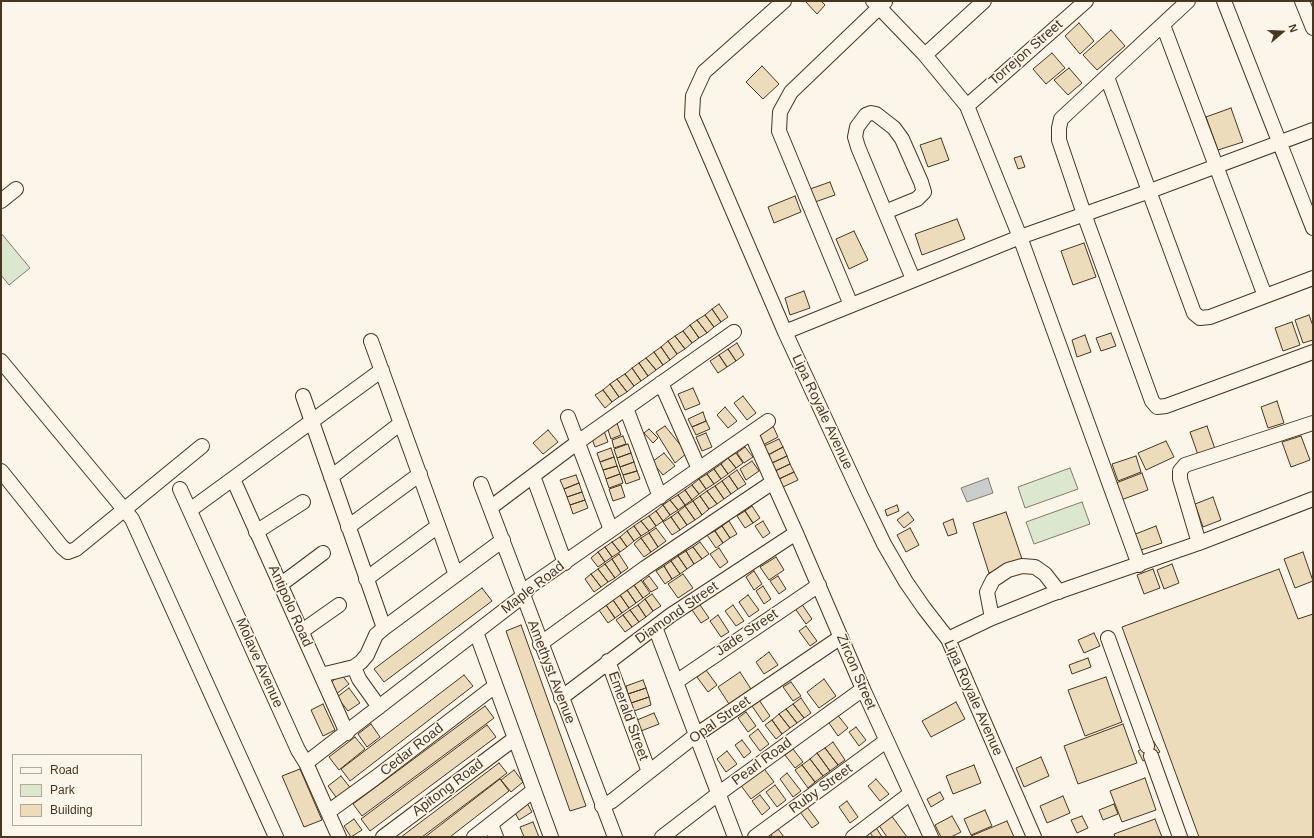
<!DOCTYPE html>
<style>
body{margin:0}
#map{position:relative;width:1314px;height:838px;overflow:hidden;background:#fbf6e9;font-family:Arial,sans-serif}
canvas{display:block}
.frame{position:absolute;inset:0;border:2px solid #4a3520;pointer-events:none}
.legend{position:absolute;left:12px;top:754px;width:130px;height:72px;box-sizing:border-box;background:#fbf6e9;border:1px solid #b4a999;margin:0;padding:5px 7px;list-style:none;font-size:12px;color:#4a3520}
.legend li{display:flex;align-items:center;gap:8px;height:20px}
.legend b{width:20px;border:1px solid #b4a999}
.north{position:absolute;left:1262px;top:12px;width:40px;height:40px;-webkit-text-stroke:3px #fbf6e9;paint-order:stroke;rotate:71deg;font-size:11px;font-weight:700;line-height:16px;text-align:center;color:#4a3520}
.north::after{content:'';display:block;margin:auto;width:14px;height:18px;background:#4a3520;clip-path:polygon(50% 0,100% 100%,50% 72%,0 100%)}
</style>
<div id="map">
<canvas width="1314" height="838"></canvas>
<div class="frame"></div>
<ul class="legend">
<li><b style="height:5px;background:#fbf6e9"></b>Road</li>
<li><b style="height:11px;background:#dce7d0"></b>Park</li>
<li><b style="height:11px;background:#ecdcbc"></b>Building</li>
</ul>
<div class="north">N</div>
</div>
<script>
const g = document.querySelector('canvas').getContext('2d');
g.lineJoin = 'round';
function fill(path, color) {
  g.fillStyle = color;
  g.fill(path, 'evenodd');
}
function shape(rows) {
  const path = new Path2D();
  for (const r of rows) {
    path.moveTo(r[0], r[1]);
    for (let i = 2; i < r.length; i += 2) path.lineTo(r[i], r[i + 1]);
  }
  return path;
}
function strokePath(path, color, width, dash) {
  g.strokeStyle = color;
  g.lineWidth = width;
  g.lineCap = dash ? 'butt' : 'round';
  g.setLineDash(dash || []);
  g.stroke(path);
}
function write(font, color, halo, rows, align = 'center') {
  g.font = font + ' Arial,sans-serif';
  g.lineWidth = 3;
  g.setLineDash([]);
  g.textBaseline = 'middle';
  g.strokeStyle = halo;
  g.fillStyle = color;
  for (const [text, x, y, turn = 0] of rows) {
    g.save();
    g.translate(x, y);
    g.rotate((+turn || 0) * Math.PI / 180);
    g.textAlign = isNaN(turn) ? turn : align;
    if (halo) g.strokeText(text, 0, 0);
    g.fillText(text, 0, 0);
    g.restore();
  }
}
const green = shape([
 [1,233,30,268,9,285,1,275,1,233],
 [1070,468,1078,489,1025,508,1018,487,1070,468],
 [1082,502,1090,524,1034,544,1026,522,1082,502]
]);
const water = shape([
 [988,478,993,493,967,502,961,488,988,478]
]);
const building = shape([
 [805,1,821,1,825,5,817,14,805,1],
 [1079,23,1094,41,1080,54,1065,36,1079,23],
 [1111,30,1125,46,1097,70,1083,55,1111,30],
 [1052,53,1065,68,1046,84,1033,69,1052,53],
 [762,66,779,84,763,99,746,82,762,66],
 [1069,68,1082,83,1068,95,1054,80,1069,68],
 [1231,108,1243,142,1218,150,1206,117,1231,108],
 [941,138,949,160,928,167,920,145,941,138],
 [1021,156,1025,167,1018,169,1014,158,1021,156],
 [830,182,835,195,815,202,810,189,830,182],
 [795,196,801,212,774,223,768,207,795,196],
 [957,219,965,239,922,255,915,234,957,219],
 [854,231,868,260,849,269,836,239,854,231],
 [1084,243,1096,277,1073,285,1061,251,1084,243],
 [804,291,810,308,790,315,785,298,804,291],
 [719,304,728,317,721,322,712,309,719,304],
 [712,309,721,322,714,327,705,315,712,309],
 [705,315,714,327,707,333,697,320,705,315],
 [1309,315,1313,326,1313,340,1303,343,1295,320,1309,315],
 [697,320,707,333,699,338,690,325,697,320],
 [1292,322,1300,345,1283,351,1275,328,1292,322],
 [690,325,699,338,692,343,683,331,690,325],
 [683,331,692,343,685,349,675,336,683,331],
 [1111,333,1116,346,1101,351,1096,338,1111,333],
 [1085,335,1091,352,1077,357,1072,340,1085,335],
 [675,336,685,349,677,354,668,341,675,336],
 [668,341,677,354,670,360,661,347,668,341],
 [737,343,744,355,736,361,728,349,737,343],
 [661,347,670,360,663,365,654,352,661,347],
 [728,349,736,361,727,367,719,355,728,349],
 [654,352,663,365,656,370,646,358,654,352],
 [719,355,727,367,718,373,710,361,719,355],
 [646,358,656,370,648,376,639,363,646,358],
 [639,363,648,376,641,381,632,368,639,363],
 [632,368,641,381,634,386,625,374,632,368],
 [625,374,634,386,627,392,617,379,625,374],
 [617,379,627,392,619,397,610,384,617,379],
 [610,384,619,397,612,402,603,390,610,384],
 [693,388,700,404,685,410,678,394,693,388],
 [603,390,612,402,605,408,595,395,603,390],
 [743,396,756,413,747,420,734,403,743,396],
 [1277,401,1284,423,1268,428,1261,407,1277,401],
 [725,407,737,421,728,428,717,415,725,407],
 [703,412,706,421,692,427,688,419,703,412],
 [616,420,621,435,611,439,606,424,616,420],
 [706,421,710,429,696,435,692,427,706,421],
 [665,426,687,453,675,463,656,432,665,426],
 [773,426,778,437,763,445,758,433,773,426],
 [1207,426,1215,449,1198,455,1190,432,1207,426],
 [649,429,658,438,653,443,644,433,649,429],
 [548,430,558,442,543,454,533,443,548,430],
 [604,431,608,442,595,447,591,436,604,431],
 [706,433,712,447,702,451,696,437,706,433],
 [623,436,626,444,614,448,612,440,623,436],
 [1301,436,1310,460,1291,467,1282,442,1301,436],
 [779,439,783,447,768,455,764,446,779,439],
 [1166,441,1174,457,1146,470,1138,453,1166,441],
 [628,444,631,453,617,458,614,449,628,444],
 [745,447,753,457,744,463,737,453,745,447],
 [783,447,787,456,772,463,768,455,783,447],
 [611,448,614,457,600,462,597,453,611,448],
 [631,453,634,462,620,467,617,458,631,453],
 [664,453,675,466,663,475,652,462,664,453],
 [736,453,743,463,736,468,728,458,736,453],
 [787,456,790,464,775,471,772,463,787,456],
 [1136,456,1141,472,1118,481,1112,464,1136,456],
 [614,457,617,466,603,470,600,462,614,457],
 [728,458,736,468,728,474,721,464,728,458],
 [752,461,759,471,746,480,740,469,752,461],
 [634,462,637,471,623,475,620,467,634,462],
 [721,464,728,474,721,479,714,469,721,464],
 [790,464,794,472,779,479,775,471,790,464],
 [617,466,620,474,606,479,603,470,617,466],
 [714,469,721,479,714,484,707,474,714,469],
 [737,470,746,484,738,489,729,476,737,470],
 [637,471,640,479,626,484,623,475,637,471],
 [794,472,798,480,783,487,779,479,794,472],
 [1142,473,1148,490,1121,500,1116,483,1142,473],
 [620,474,623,483,609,488,606,479,620,474],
 [707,474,714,484,706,489,699,479,707,474],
 [576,475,579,483,564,489,560,480,576,475],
 [729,476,738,489,731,494,722,481,729,476],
 [699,479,706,489,699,494,692,485,699,479],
 [722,481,731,494,724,499,715,486,722,481],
 [579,483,582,492,567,497,564,489,579,483],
 [621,485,625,497,613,501,609,489,621,485],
 [692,485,699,494,692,500,685,490,692,485],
 [715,486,724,499,717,504,707,491,715,486],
 [685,490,692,500,685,505,678,495,685,490],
 [707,491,717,504,709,509,700,496,707,491],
 [582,492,585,500,570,505,567,497,582,492],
 [678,495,685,505,678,510,670,500,678,495],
 [700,496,709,509,702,515,693,501,700,496],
 [1213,497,1221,520,1203,527,1195,504,1213,497],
 [585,500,588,508,573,514,570,505,585,500],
 [670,500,678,510,670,515,663,505,670,500],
 [693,501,702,515,695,520,685,506,693,501],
 [663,505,670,515,663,521,656,511,663,505],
 [897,505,899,511,887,516,885,510,897,505],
 [685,506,695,520,687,525,678,512,685,506],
 [752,506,760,518,753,523,745,511,752,506],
 [656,511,663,521,656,526,649,516,656,511],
 [745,511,753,523,745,528,737,516,745,511],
 [678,512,687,525,680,530,671,517,678,512],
 [908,512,914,520,904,528,897,520,908,512],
 [1006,512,1023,562,989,573,973,523,1006,512],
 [649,516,656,526,649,531,641,521,649,516],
 [671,517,680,530,672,535,663,522,671,517],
 [953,519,957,533,948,536,943,523,953,519],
 [641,521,649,531,641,536,634,526,641,521],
 [729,521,737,534,730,538,722,526,729,521],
 [763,521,770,533,763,538,755,526,763,521],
 [634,526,641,536,634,541,627,531,634,526],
 [722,526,730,538,723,543,715,531,722,526],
 [1156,526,1162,543,1138,551,1133,535,1156,526],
 [656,528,666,541,658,547,649,533,656,528],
 [910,528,919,545,906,552,897,535,910,528],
 [627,531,634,541,627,547,620,537,627,531],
 [715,531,723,543,716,548,707,535,715,531],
 [649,533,658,547,651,552,641,538,649,533],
 [620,537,627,547,620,552,612,542,620,537],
 [641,538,651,552,644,557,634,544,641,538],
 [612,542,620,552,612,557,605,547,612,542],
 [700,542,709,554,702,559,693,547,700,542],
 [605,547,612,557,605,562,598,552,605,547],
 [693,547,702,559,694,564,686,551,693,547],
 [719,548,728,562,720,568,710,554,719,548],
 [686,551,694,564,687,569,678,556,686,551],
 [598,552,605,562,598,567,591,558,598,552],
 [1303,552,1313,581,1295,588,1284,559,1303,552],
 [619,554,628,568,621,573,612,559,619,554],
 [678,556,687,569,680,574,671,561,678,556],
 [776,557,784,570,769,580,760,567,776,557],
 [612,559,621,573,615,578,605,564,612,559],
 [671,561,680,574,672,579,664,566,671,561],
 [605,564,615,578,608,582,598,569,605,564],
 [1172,564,1179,583,1164,589,1157,570,1172,564],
 [664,566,672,579,665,584,656,571,664,566],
 [598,569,608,582,601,587,591,574,598,569],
 [1153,569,1160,588,1144,594,1137,575,1153,569],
 [1279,569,1298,619,1313,614,1313,837,1199,837,1122,627,1279,569],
 [754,571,762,584,754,590,746,577,754,571],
 [591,574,601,587,594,592,585,579,591,574],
 [683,574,693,588,678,598,668,584,683,574],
 [649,576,658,588,651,592,643,581,649,576],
 [778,576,786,589,779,594,770,581,778,576],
 [641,580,650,593,643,598,634,585,641,580],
 [634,585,643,598,636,603,627,590,634,585],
 [763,586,771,599,764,604,756,591,763,586],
 [482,588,492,601,384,682,374,669,482,588],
 [627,590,636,603,629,608,620,595,627,590],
 [652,594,661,606,653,611,645,599,652,594],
 [620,595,629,608,622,613,613,600,620,595],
 [748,595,759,610,749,617,739,602,748,595],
 [645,599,653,611,646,617,638,605,645,599],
 [613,600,622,613,615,618,606,605,613,600],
 [698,602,709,618,701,623,690,607,698,602],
 [801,603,812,619,806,624,794,607,801,603],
 [606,605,615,618,608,623,599,610,606,605],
 [638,605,646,617,639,622,630,610,638,605],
 [733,605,744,621,736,626,725,611,733,605],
 [630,610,639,622,632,627,623,615,630,610],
 [623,615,632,627,625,632,616,620,623,615],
 [718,615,729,632,721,637,710,621,718,615],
 [521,625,586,806,570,811,506,631,521,625],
 [806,626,817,641,810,646,799,631,806,626],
 [1094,633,1100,646,1084,653,1078,640,1094,633],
 [769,652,778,665,764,674,756,662,769,652],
 [1088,658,1091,667,1072,674,1069,665,1088,658],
 [706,670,717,685,708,692,697,677,706,670],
 [740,672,751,689,729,704,718,687,740,672],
 [341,674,349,684,335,695,328,685,341,674],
 [464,675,473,686,350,781,341,769,464,675],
 [1106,677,1122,722,1085,736,1068,690,1106,677],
 [824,679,836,696,819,708,807,692,824,679],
 [643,680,646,688,628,694,626,686,643,680],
 [791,682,801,696,793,701,783,687,791,682],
 [349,688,360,703,348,711,337,697,349,688],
 [646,688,649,697,631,703,628,694,646,688],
 [649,697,651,705,634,711,631,703,649,697],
 [801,698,811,713,804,718,793,704,801,698],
 [759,700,770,716,763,722,752,706,759,700],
 [956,702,965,719,931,737,922,721,956,702],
 [323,704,335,730,323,736,311,710,323,704],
 [793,704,804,718,797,723,786,709,793,704],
 [485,706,494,718,362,816,353,804,485,706],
 [786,709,797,723,790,728,779,714,786,709],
 [746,712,756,726,748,732,738,718,746,712],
 [654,713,659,724,641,731,637,720,654,713],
 [836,713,848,728,838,736,827,720,836,713],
 [779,714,790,728,782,734,772,720,779,714],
 [772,720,782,734,776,739,765,725,772,720],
 [371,724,380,737,367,747,358,734,371,724],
 [1123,724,1137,763,1078,784,1064,746,1123,724],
 [487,725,496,737,370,831,361,819,487,725],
 [856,727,866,740,859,746,849,732,856,727],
 [758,729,769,744,760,751,749,736,758,729],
 [355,737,365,749,339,770,329,757,355,737],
 [742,740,751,752,744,758,735,745,742,740],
 [833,742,845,760,838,765,825,748,833,742],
 [1154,742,1160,752,1143,761,1138,751,1154,742],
 [825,748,838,765,830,771,817,753,825,748],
 [793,749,803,762,795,768,785,755,793,749],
 [727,751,737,764,726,772,717,759,727,751],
 [817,753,830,771,823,776,810,759,817,753],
 [1041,757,1049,776,1024,787,1016,768,1041,757],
 [810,759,823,776,815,782,802,765,810,759],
 [499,763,507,773,422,837,401,837,499,763],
 [802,765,815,782,808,788,795,770,802,765],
 [974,765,981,783,953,794,946,776,974,765],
 [762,766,774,782,751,799,739,783,762,766],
 [300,769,322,820,304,827,282,776,300,769],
 [514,770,523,782,511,792,501,780,514,770],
 [787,773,801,791,793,797,780,779,787,773],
 [341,776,352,790,338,800,328,786,341,776],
 [1145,778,1156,810,1122,822,1110,791,1145,778],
 [500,779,509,791,450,837,425,837,500,779],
 [876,779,889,794,880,801,868,786,876,779],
 [775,785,786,800,777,807,766,792,775,785],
 [940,792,944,799,931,807,927,799,940,792],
 [760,795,770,808,762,815,752,801,760,795],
 [1063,796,1070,813,1047,823,1040,806,1063,796],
 [526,801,532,812,519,820,513,809,526,801],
 [847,801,858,817,850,823,839,807,847,801],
 [1114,804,1118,814,1103,820,1099,810,1114,804],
 [807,807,819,823,812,828,800,812,807,807],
 [985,810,992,826,971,835,964,819,985,810],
 [891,815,907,837,887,837,878,824,891,815],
 [952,816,961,832,951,837,941,837,935,825,952,816],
 [1082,816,1088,828,1077,833,1071,820,1082,816],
 [354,819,362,830,351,837,344,826,354,819],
 [1155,819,1162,837,1115,837,1114,834,1155,819],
 [1007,821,1014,837,971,837,971,836,1007,821],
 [533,822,539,837,524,837,520,827,533,822],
 [775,825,784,837,773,837,768,831,775,825],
 [875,826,882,837,873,837,869,831,875,826]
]);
const minor = shape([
 [784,1,704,72,693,96,692,116,785,332,861,496,884,544,906,582,924,608,948,639,1034,837],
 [873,1,925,55,967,106,1020,237,1139,565],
 [1188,1,1061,119,1059,128,1059,140,1084,214,1152,401,1157,407,1166,406,1313,352],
 [1224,1,1313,228],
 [1302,1,1313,28],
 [1163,25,1265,296],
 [925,55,984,1],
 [1107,77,1194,313,1200,318,1210,317,1313,278],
 [967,106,1086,1],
 [1,201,16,189],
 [885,212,917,199,924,192,921,182,902,139,894,128,876,114,871,113,866,115,857,127,855,137,858,147,885,212,913,279],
 [851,305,779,131,780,112,791,92,885,2],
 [785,332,1020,237,1150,191,1313,130],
 [371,341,456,575],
 [1,361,132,519,276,837],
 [661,383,699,469],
 [303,396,384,628],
 [626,408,660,497],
 [568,417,611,530],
 [751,433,796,533,863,689,931,837],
 [1,471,62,547,68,552,76,549,202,446],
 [533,476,565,563],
 [331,477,401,423],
 [233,479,347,733],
 [481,484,615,837],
 [180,489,298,750,306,763,339,837],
 [490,508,578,442,734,332],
 [190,510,382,370],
 [348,527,420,474],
 [256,532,303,502],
 [1199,543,1180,479,1180,471,1185,465,1313,423],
 [366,579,438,526],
 [280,585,323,553],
 [992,618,987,592,993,580,1008,570,1022,566,1035,567,1045,574,1059,592],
 [655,627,735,837],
 [302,631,339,605],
 [476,632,551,837],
 [1108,638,1147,746],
 [948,639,992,618,1049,595,1199,543,1313,499],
 [540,644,645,568,773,482],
 [608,661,649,772],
 [354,667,359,679,379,707],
 [321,675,354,667,361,662,367,655,376,635,384,628,503,540],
 [676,682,819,585],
 [561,698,671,615,796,533],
 [1151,756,1180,837],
 [306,763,523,596,529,587,768,421],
 [602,806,612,801,696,735,841,637],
 [328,812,375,778,495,686],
 [491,824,496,837],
 [383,837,514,739],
 [474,837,534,790],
 [662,837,718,794,863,689],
 [755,837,886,741],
 [853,837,911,793]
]);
const streetNames = [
 ["Torrejon Street",1026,53,-41],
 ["Lipa Royale Avenue",822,412,65],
 ["Maple Road",533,588,-38],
 ["Antipolo Road",290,606,66],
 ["Diamond Street",677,613,-35],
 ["Jade Street",747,633,-34],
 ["Molave Avenue",259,663,66],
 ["Amethyst Avenue",551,672,69],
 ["Zircon Street",856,672,67],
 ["Lipa Royale Avenue",973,698,66],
 ["Emerald Street",628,716,70],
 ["Opal Street",720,720,-35],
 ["Cedar Road",412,750,-38],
 ["Pearl Road",762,762,-36],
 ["Apitong Road",448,788,-37],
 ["Ruby Street",821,789,-36]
];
fill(green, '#dce7d0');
strokePath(green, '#887966', 1);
fill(water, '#c9cecd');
strokePath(water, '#887966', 1);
fill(building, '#ecdcbc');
strokePath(building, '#4a3520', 1);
strokePath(minor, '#4a3520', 16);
strokePath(minor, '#fbf6e9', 14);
write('14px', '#4a3520', '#fbf6e9', streetNames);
</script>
